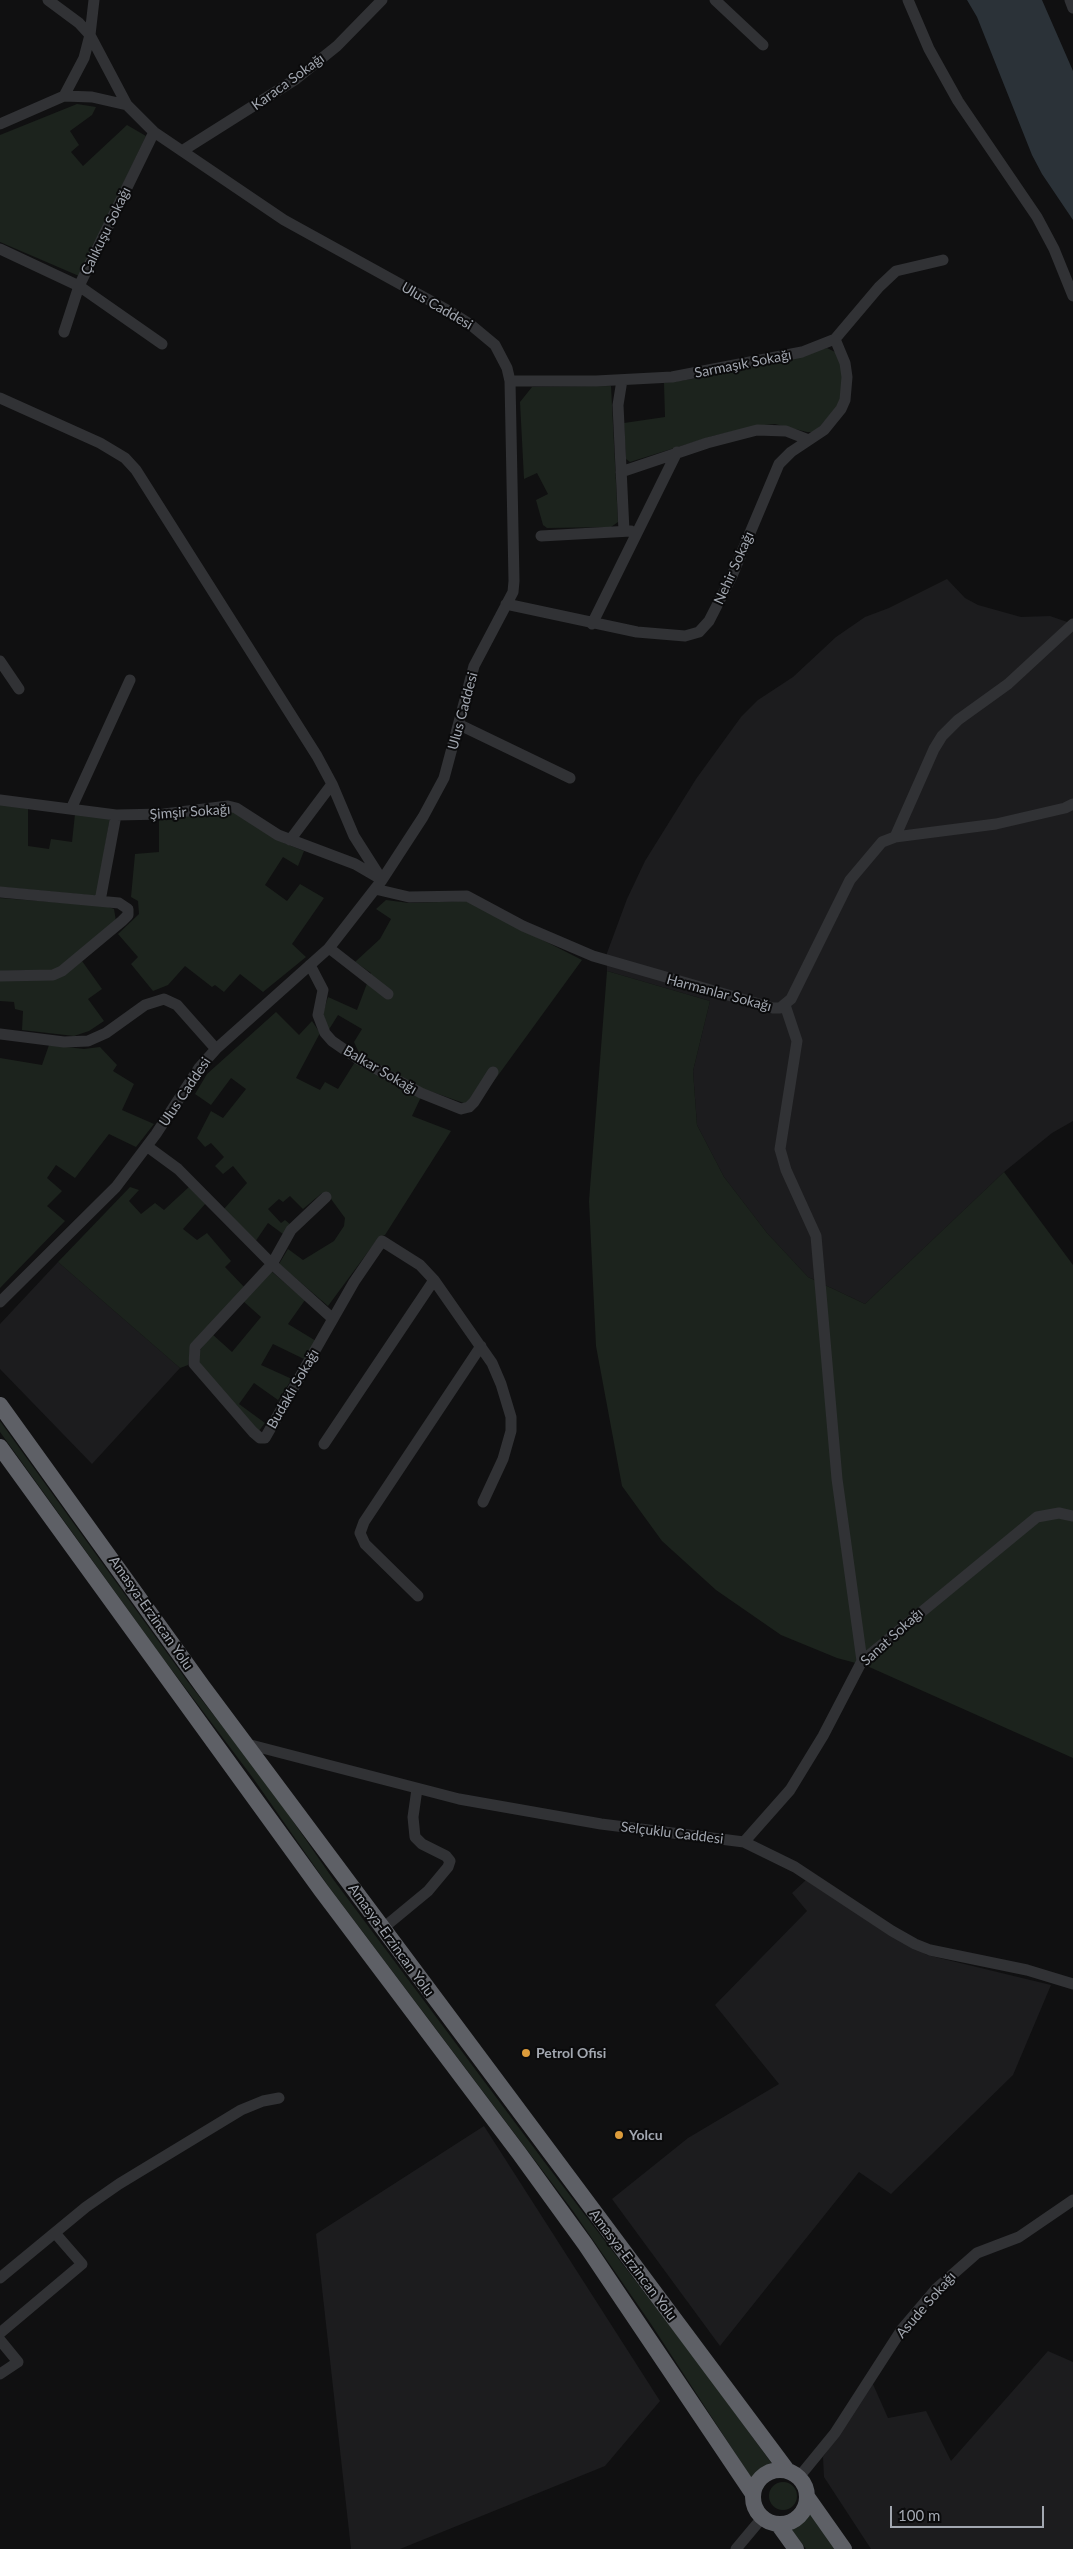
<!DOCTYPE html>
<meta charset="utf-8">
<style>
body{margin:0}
#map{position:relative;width:1073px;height:2549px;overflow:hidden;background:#101011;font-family:Lato,sans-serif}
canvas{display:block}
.scale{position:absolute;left:890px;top:2506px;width:154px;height:22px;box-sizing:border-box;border:2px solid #a2a7b0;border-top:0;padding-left:6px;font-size:15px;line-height:18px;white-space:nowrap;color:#a2a7b0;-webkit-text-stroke:4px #0b0b0c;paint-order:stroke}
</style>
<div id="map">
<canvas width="1073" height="2549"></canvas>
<div class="scale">100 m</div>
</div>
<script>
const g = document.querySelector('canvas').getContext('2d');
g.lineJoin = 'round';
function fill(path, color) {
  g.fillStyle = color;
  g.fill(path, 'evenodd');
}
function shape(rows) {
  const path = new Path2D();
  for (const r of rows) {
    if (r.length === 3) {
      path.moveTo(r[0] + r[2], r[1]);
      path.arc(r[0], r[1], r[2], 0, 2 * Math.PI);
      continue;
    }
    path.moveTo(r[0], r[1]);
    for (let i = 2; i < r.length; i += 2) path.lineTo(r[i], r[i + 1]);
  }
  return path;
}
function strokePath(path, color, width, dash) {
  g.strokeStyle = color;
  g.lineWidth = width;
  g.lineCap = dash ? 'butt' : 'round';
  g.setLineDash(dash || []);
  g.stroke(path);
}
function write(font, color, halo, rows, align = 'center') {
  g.font = font + ' Lato,sans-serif';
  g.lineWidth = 4;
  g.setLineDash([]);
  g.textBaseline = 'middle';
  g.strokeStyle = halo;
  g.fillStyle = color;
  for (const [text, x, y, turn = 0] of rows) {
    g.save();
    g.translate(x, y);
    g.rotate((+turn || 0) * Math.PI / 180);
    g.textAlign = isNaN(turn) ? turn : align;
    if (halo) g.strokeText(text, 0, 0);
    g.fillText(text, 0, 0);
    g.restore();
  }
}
const built = shape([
 [947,579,965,598,978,605,1021,617,1050,616,1073,624,1073,1121,1052,1133,1004,1172,865,1304,808,1277,767,1233,724,1177,697,1125,693,1071,710,1001,607,971,607,953,627,899,645,861,696,779,741,717,758,700,793,677,836,637,865,617,889,608],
 [58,1262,180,1368,92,1464,0,1369,0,1324],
 [806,1880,927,1955,1051,1985,1013,2075,891,2194,859,2172,720,2346,612,2199,688,2138,779,2084,715,2005,807,1911,792,1893],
 [484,2126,660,2401,605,2466,400,2549,351,2549,316,2234],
 [1048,2351,1073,2362,1073,2549,871,2549,824,2477,823,2457,872,2382,888,2418,926,2411,951,2461]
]);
const green = shape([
 [77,104,96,107,92,115,70,131,79,145,71,152,83,166,127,125,146,136,79,276,0,242,0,135],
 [827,348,837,353,843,369,842,401,815,432,807,432,775,424,755,426,713,436,630,462,626,459,624,423,665,417,664,383,692,379],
 [611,386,618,522,611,527,547,528,543,525,536,500,548,494,537,473,524,479,520,402,532,387],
 [0,804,28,808,28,846,49,849,51,839,72,842,75,814,110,817,97,896,0,887],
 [233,811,284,843,304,851,298,866,283,857,265,885,287,901,300,884,324,898,292,944,306,957,263,992,240,974,224,992,215,985,212,987,185,966,168,985,153,991,131,964,138,957,118,934,139,914,138,901,131,897,135,854,159,852,159,819],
 [0,898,106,906,114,909,116,921,57,970,0,971],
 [386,900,409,903,466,901,582,960,475,1107,421,1088,360,1055,354,1042,362,1029,338,1015,328,1031,323,1013,328,997,357,1010,371,973,355,962,380,939,391,919,376,909],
 [82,961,102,989,88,999,104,1021,89,1031,74,1036,22,1030,23,1011,15,1009,14,1002,0,1001,0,981,46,979],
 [607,971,710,1001,693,1071,697,1125,724,1177,767,1233,808,1277,865,1304,1004,1172,1073,1265,1073,1758,867,1666,837,1658,781,1635,716,1590,662,1541,622,1486,596,1346,589,1201],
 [276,1012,299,1035,312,1021,320,1033,296,1078,320,1090,325,1082,338,1089,355,1062,421,1097,412,1116,451,1131,385,1235,379,1237,328,1306,279,1264,288,1249,303,1260,334,1241,344,1226,345,1218,331,1199,322,1193,303,1209,290,1196,283,1202,279,1199,268,1209,281,1223,285,1220,291,1225,283,1234,268,1223,255,1242,224,1209,247,1183,233,1166,223,1174,215,1166,224,1157,211,1143,205,1147,197,1138,211,1111,223,1118,246,1089,231,1078,211,1105,195,1094,207,1074],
 [49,1045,84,1049,100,1047,117,1065,113,1071,134,1084,122,1110,154,1124,136,1147,109,1134,75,1178,56,1165,47,1178,62,1191,47,1206,65,1221,0,1288,0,1058,42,1065],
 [190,1186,206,1203,183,1229,197,1240,207,1233,231,1261,225,1267,245,1288,190,1353,188,1365,180,1368,58,1262,130,1187,139,1190,129,1201,141,1214,155,1203,164,1210],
 [271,1271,305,1300,288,1324,316,1341,304,1359,273,1344,261,1365,292,1379,278,1400,254,1383,239,1404,265,1423,258,1432,198,1365,197,1354,212,1334,232,1352,261,1317,243,1301],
 [0,1421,188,1682,268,1785,333,1879,546,2164,699,2364,773,2465,752,2479,651,2324,573,2211,329,1887,253,1778,162,1657,0,1432],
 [783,2496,14],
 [812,2513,837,2549,806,2549,792,2530]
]);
const water = shape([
 [967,0,1042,0,1073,71,1073,220,1042,174,1032,155,977,17]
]);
const minor = shape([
 [48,0,79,23,90,35,127,105,92,97,64,96],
 [715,0,763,45],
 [908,0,929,49,958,101,1037,217,1054,249,1073,296],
 [1070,0,1073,8],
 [0,124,64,96,84,58,90,35,94,0],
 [182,151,296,79,337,46,382,0],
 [0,249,79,286,162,344],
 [64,332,79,286,154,132],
 [622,380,618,405,624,531],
 [510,381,596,381,672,377,802,352,835,339,879,287,896,271,943,260],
 [0,398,100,443,125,458,136,470,317,756,332,784,354,836,382,880],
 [621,472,707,443,757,430,786,431,809,440],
 [541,536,631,531],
 [506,604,637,632,685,636,699,632,709,621,731,578,779,464,791,452,824,430,841,409,845,400,847,377,845,363,835,339],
 [592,624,677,452],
 [0,661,19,689],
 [460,725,570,778],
 [0,800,116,815,164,814,228,806,236,808,278,835,355,864,379,878],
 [71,809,130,680],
 [895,837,934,749,942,736,958,720,1008,684,1073,624],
 [290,840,332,784],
 [375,889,409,897,467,896,523,926,593,956,773,1008,780,1008,791,999,850,880,882,842,895,837,996,824,1065,808,1073,804],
 [0,892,119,903,128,909,128,915,122,921,62,971,53,975,0,976],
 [100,901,116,815],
 [329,948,388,994],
 [310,965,323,990,318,1015,325,1033,332,1041,358,1059,421,1093,461,1109,469,1107,474,1102,493,1072],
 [785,1005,797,1041,780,1149,786,1170,816,1236,837,1479,862,1661],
 [0,1034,64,1042,88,1041,106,1033,145,1005,164,999,177,1005,216,1049],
 [148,1147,178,1169,272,1264,333,1319],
 [326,1197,291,1230,272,1264,195,1347,194,1364,253,1432,260,1438,265,1438,354,1282,382,1241,420,1265,434,1280,492,1363,501,1384,511,1417,511,1431,503,1459,483,1502],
 [0,1302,116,1187,156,1134,199,1068,216,1049,329,948,382,880,423,817,444,778,474,666,513,592,514,581,510,381,507,368,495,345,471,325,449,311,284,220,154,132,127,105],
 [324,1444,434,1280],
 [418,1596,365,1544,360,1533,364,1522,481,1346],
 [247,1744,459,1799,601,1824,744,1842,795,1867,892,1931,915,1944,930,1950,1027,1970,1073,1984],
 [744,1842,790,1790,823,1736,862,1661,1037,1517,1059,1513,1073,1516],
 [382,1929,428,1891,448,1867,450,1861,446,1856,422,1844,415,1837,413,1817,417,1789],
 [0,2278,86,2207,119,2184,241,2110,263,2101,279,2098],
 [0,2333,82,2264,55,2233],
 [0,2340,18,2362,0,2374],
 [799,2477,835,2433,902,2329,936,2289,977,2253,1019,2237,1073,2200],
 [736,2549,762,2518]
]);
const highway = shape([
 [0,1405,203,1687,787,2470],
 [0,1447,321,1890,519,2153,585,2244,753,2494],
 [780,2497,27],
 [808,2498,844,2549],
 [778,2524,796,2549]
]);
const markers = [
 [526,2053,5,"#dd9c3b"],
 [619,2135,5,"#dd9c3b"]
];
const streetNames = [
 ["Karaca Sokağı",288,82,-36],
 ["Çalıkuşu Sokağı",106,231,-64],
 ["Ulus Caddesi",437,306,30],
 ["Sarmaşık Sokağı",743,364,-11],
 ["Nehir Sokağı",734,568,-66],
 ["Ulus Caddesi",463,711,-75],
 ["Şimşir Sokağı",190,812,-4],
 ["Harmanlar Sokağı",719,993,15],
 ["Balkar Sokağı",380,1070,30],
 ["Ulus Caddesi",185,1092,-56],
 ["Budaklı Sokağı",293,1389,-60],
 ["Amasya-Erzincan Yolu",151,1613,55],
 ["Sanat Sokağı",892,1637,-42],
 ["Selçuklu Caddesi",672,1833,7],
 ["Amasya-Erzincan Yolu",391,1940,54],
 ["Amasya-Erzincan Yolu",633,2265,53],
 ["Asude Sokağı",926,2305,-49]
];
const poiNames = [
 ["Petrol Ofisi",536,2053],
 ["Yolcu",629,2135]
];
fill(built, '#1c1c1e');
fill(green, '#1c231d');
fill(water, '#2b3238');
strokePath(minor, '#313235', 11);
strokePath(highway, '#5e6066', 16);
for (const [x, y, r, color] of markers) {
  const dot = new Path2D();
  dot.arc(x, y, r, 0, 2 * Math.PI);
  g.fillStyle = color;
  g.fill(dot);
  strokePath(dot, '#0b0b0c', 2);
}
write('14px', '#a2a7b0', '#0b0b0c', streetNames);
write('bold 14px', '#a2a7b0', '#0b0b0c', poiNames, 'left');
</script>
